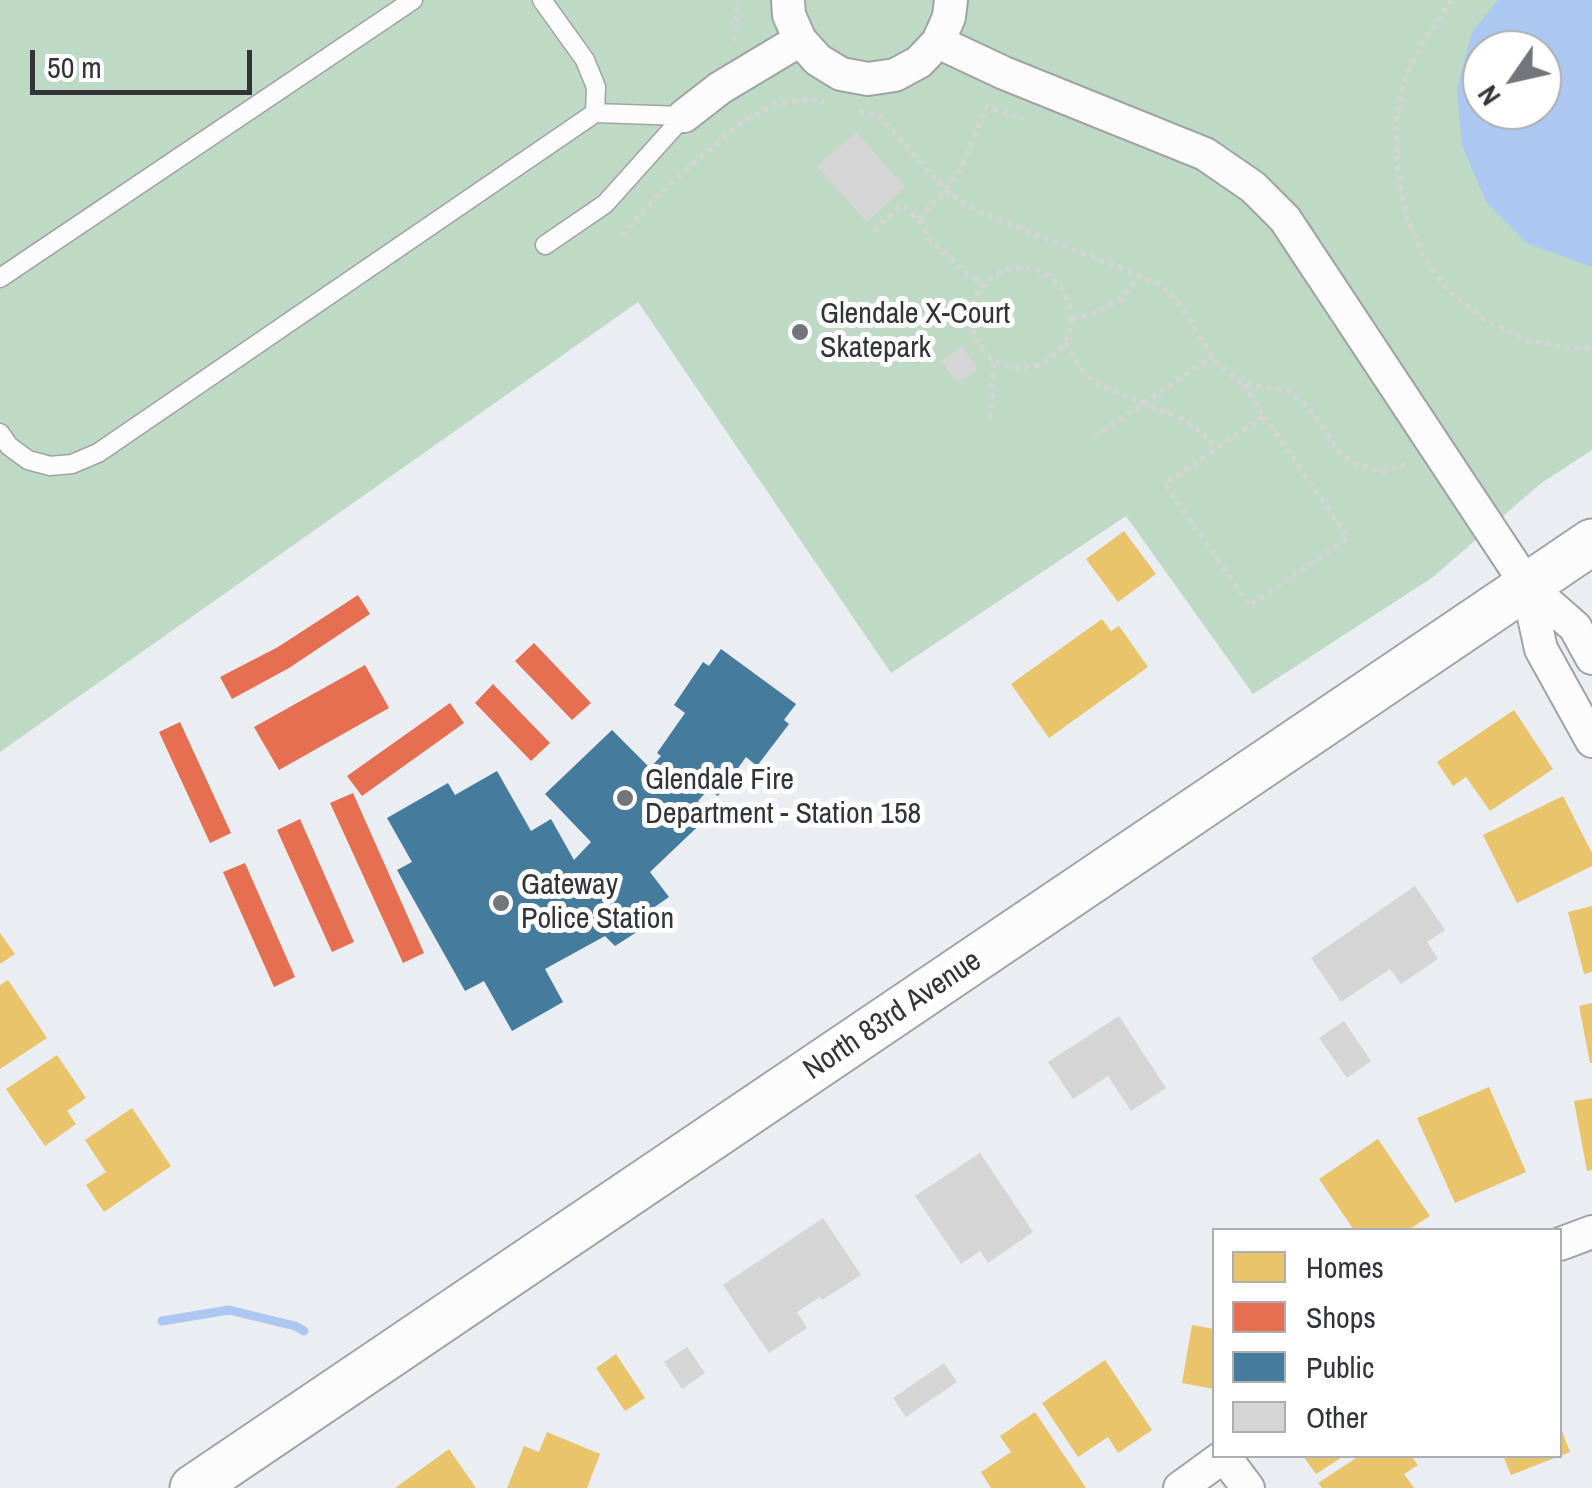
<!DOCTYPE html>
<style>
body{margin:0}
#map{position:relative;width:1592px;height:1488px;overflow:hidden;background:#eaedf1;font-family:"Archivo Narrow",sans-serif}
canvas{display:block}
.legend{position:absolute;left:1212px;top:1228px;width:350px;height:230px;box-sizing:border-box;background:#fff;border:2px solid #adaeaf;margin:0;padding:12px 18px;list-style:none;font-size:30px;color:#323438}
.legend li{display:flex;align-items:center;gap:20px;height:50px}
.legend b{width:50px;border:2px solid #adaeaf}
.north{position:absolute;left:1462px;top:30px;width:100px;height:100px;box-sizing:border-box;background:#fff;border:2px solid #adaeaf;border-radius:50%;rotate:236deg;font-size:28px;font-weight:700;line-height:40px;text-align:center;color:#323438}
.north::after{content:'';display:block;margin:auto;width:35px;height:45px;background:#727579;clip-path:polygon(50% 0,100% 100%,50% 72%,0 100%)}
.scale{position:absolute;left:30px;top:50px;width:222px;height:45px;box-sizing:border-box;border:5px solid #323438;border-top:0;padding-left:12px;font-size:30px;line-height:35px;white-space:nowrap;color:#323438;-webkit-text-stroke:8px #fff;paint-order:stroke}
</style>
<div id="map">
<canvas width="1592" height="1488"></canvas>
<ul class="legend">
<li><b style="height:28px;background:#e9c46a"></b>Homes</li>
<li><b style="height:28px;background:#e76f51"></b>Shops</li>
<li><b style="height:28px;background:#457b9d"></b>Public</li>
<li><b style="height:28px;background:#d5d5d6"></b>Other</li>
</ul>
<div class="north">N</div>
<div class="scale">50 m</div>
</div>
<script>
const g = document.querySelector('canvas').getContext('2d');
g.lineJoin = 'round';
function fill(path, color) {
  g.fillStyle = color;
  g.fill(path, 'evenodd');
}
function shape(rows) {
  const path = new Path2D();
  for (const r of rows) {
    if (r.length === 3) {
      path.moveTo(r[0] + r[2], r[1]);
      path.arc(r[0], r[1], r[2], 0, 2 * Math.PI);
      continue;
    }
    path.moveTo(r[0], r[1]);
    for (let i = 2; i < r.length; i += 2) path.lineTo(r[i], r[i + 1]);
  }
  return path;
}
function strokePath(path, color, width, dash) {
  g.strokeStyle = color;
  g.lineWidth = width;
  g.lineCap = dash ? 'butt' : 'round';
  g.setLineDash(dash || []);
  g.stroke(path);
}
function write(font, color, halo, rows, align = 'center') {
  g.font = font + ' "Archivo Narrow",sans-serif';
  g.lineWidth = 10;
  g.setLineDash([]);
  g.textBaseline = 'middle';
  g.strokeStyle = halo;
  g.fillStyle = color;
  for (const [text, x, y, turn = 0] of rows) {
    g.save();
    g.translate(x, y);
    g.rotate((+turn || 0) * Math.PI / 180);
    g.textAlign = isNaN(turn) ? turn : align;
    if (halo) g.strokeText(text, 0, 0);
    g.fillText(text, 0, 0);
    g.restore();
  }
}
const green = shape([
 [0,0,1592,0,1592,450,1540,484,1433,577,1253,694,1126,516,891,673,638,302,0,752],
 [1482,50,1542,50,1542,110,1482,110]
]);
const water = shape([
 [1498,0,1592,0,1592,267,1527,243,1486,202,1462,145,1457,88,1472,32],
 [1482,50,1542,50,1542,110,1482,110]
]);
const homes = shape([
 [1124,531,1156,574,1118,602,1086,559],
 [1102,619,1111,631,1119,626,1148,667,1049,738,1011,684],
 [1514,710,1553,769,1490,811,1466,777,1453,786,1437,762],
 [1563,796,1592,853,1592,866,1517,903,1483,835],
 [1592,906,1592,972,1584,974,1568,912],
 [0,933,15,954,0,964],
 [8,980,47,1038,0,1069,0,985],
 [1592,1003,1592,1063,1590,1063,1579,1006],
 [57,1055,86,1098,67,1111,76,1124,45,1146,6,1089],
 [1489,1087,1526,1172,1455,1203,1417,1118],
 [1592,1098,1592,1170,1587,1171,1574,1101],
 [132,1108,171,1166,104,1212,86,1185,106,1172,85,1140],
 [1378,1139,1430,1216,1408,1230,1354,1230,1319,1179],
 [1192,1325,1214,1329,1214,1389,1182,1383],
 [616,1354,645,1398,625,1411,596,1368],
 [1105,1360,1152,1430,1118,1453,1108,1437,1078,1457,1042,1403],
 [1035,1412,1086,1488,991,1488,981,1472,1011,1452,1000,1436],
 [1560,1426,1570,1452,1511,1475,1503,1456,1560,1456],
 [547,1432,600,1454,587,1488,507,1488,524,1446,539,1452],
 [449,1449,476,1488,395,1488],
 [1303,1456,1344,1456,1316,1474],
 [1359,1456,1411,1456,1418,1465,1404,1474,1414,1488,1322,1488,1318,1483]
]);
const shops = shape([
 [358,595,370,614,289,668,232,699,220,677,278,647],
 [534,643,591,703,572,720,515,661],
 [365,665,389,708,279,770,254,727],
 [493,684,550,743,531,761,475,703],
 [450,703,464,723,362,796,347,776],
 [180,722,231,833,210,843,159,732],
 [353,793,424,953,403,963,330,803],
 [300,819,354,942,332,952,277,830],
 [245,863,295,977,274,987,223,872]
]);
const public = shape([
 [721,649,796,704,784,720,789,724,757,766,746,757,718,796,708,790,698,801,711,814,650,872,669,897,634,921,640,930,615,946,605,936,545,969,563,1002,512,1031,484,981,465,991,397,870,412,862,387,818,448,783,455,795,497,771,531,831,551,819,574,860,591,842,545,794,612,730,650,768,661,756,657,753,685,713,674,705,703,662,709,666]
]);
const stream = shape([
 [162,1321,229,1310,295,1326,304,1331]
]);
const building = shape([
 [856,132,905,187,867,222,817,166],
 [962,346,978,369,957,383,941,361],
 [1415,886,1445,930,1427,942,1438,959,1401,984,1390,969,1341,1002,1311,958],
 [1119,1016,1166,1088,1131,1111,1108,1076,1073,1099,1048,1062],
 [1344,1021,1371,1061,1347,1078,1319,1038],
 [980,1153,1033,1232,988,1263,980,1251,961,1264,915,1196],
 [823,1218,861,1275,822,1300,820,1297,797,1312,807,1328,769,1353,723,1285],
 [687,1347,705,1373,682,1389,664,1362],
 [944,1363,957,1382,906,1417,893,1398]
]);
const path = shape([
 [1452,0,1422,44,1404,81,1396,125,1397,166,1406,215,1423,256,1449,292,1485,320,1526,340,1568,348,1592,348],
 [734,41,738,0],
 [859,111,880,117,945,190,970,208,1160,284,1180,304,1214,360,1241,383,1288,391,1309,408,1339,452,1357,464,1383,472,1407,464],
 [919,220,931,241,960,268,983,284],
 [874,231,901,205,918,219,945,190,961,168,987,106,1023,119],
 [623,236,638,216,672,182,742,122,773,105,811,99,824,102],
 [1021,318,50],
 [1072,319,1095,313,1121,299,1141,274],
 [1066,343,1078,366,1092,380,1115,392,1185,420,1204,434,1215,449],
 [1243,385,1264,416],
 [1264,416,1348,538,1250,606,1165,484,1264,416],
 [990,418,994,361],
 [1094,437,1212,357]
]);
const lane = shape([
 [542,0,585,60,596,87,595,113],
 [545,245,605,204,684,116],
 [0,278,413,0],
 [0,433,9,446,28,460,50,466,72,464,98,453,595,113,684,116]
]);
const street = shape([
 [788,0,789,15,800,40,818,60,841,74,868,79,895,75,919,62,938,42,949,17,951,0],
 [938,42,1004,73,1205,154,1253,187,1285,219,1527,585,1575,627,1592,658],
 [684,116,720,88,800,40],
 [1527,585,1541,649,1592,741],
 [1560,1244,1592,1232],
 [1180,1488,1224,1456,1248,1488]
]);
const secondary = shape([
 [193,1488,1592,542]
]);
const markers = [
 [800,332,10,"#727579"],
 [625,798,10,"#727579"],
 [501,903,10,"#727579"]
];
const poiNames = [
 ["Glendale X-Court",820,315],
 ["Skatepark",820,349],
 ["Glendale Fire",645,781],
 ["Department - Station 158",645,815],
 ["Gateway",521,886],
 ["Police Station",521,920]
];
const streetNames = [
 ["North 83rd Avenue",893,1016,-34]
];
fill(green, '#bed9c4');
fill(water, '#acc8f2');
fill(homes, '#e9c46a');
fill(shops, '#e76f51');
fill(public, '#457b9d');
strokePath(stream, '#acc8f2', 9);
fill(building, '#d5d5d6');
strokePath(lane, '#a0a3a6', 21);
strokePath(street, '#a0a3a6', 36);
strokePath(secondary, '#a0a3a6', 49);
strokePath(path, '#d4d4d6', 5, [5, 5]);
strokePath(lane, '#fcfcfd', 18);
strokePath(street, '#fcfcfd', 32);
strokePath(secondary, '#fcfcfd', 45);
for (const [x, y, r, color] of markers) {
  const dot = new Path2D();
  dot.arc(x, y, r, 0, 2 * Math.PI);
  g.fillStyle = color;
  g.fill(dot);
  strokePath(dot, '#fff', 4);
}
write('30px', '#323438', '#fff', poiNames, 'left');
write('30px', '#323438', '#fff', streetNames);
</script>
